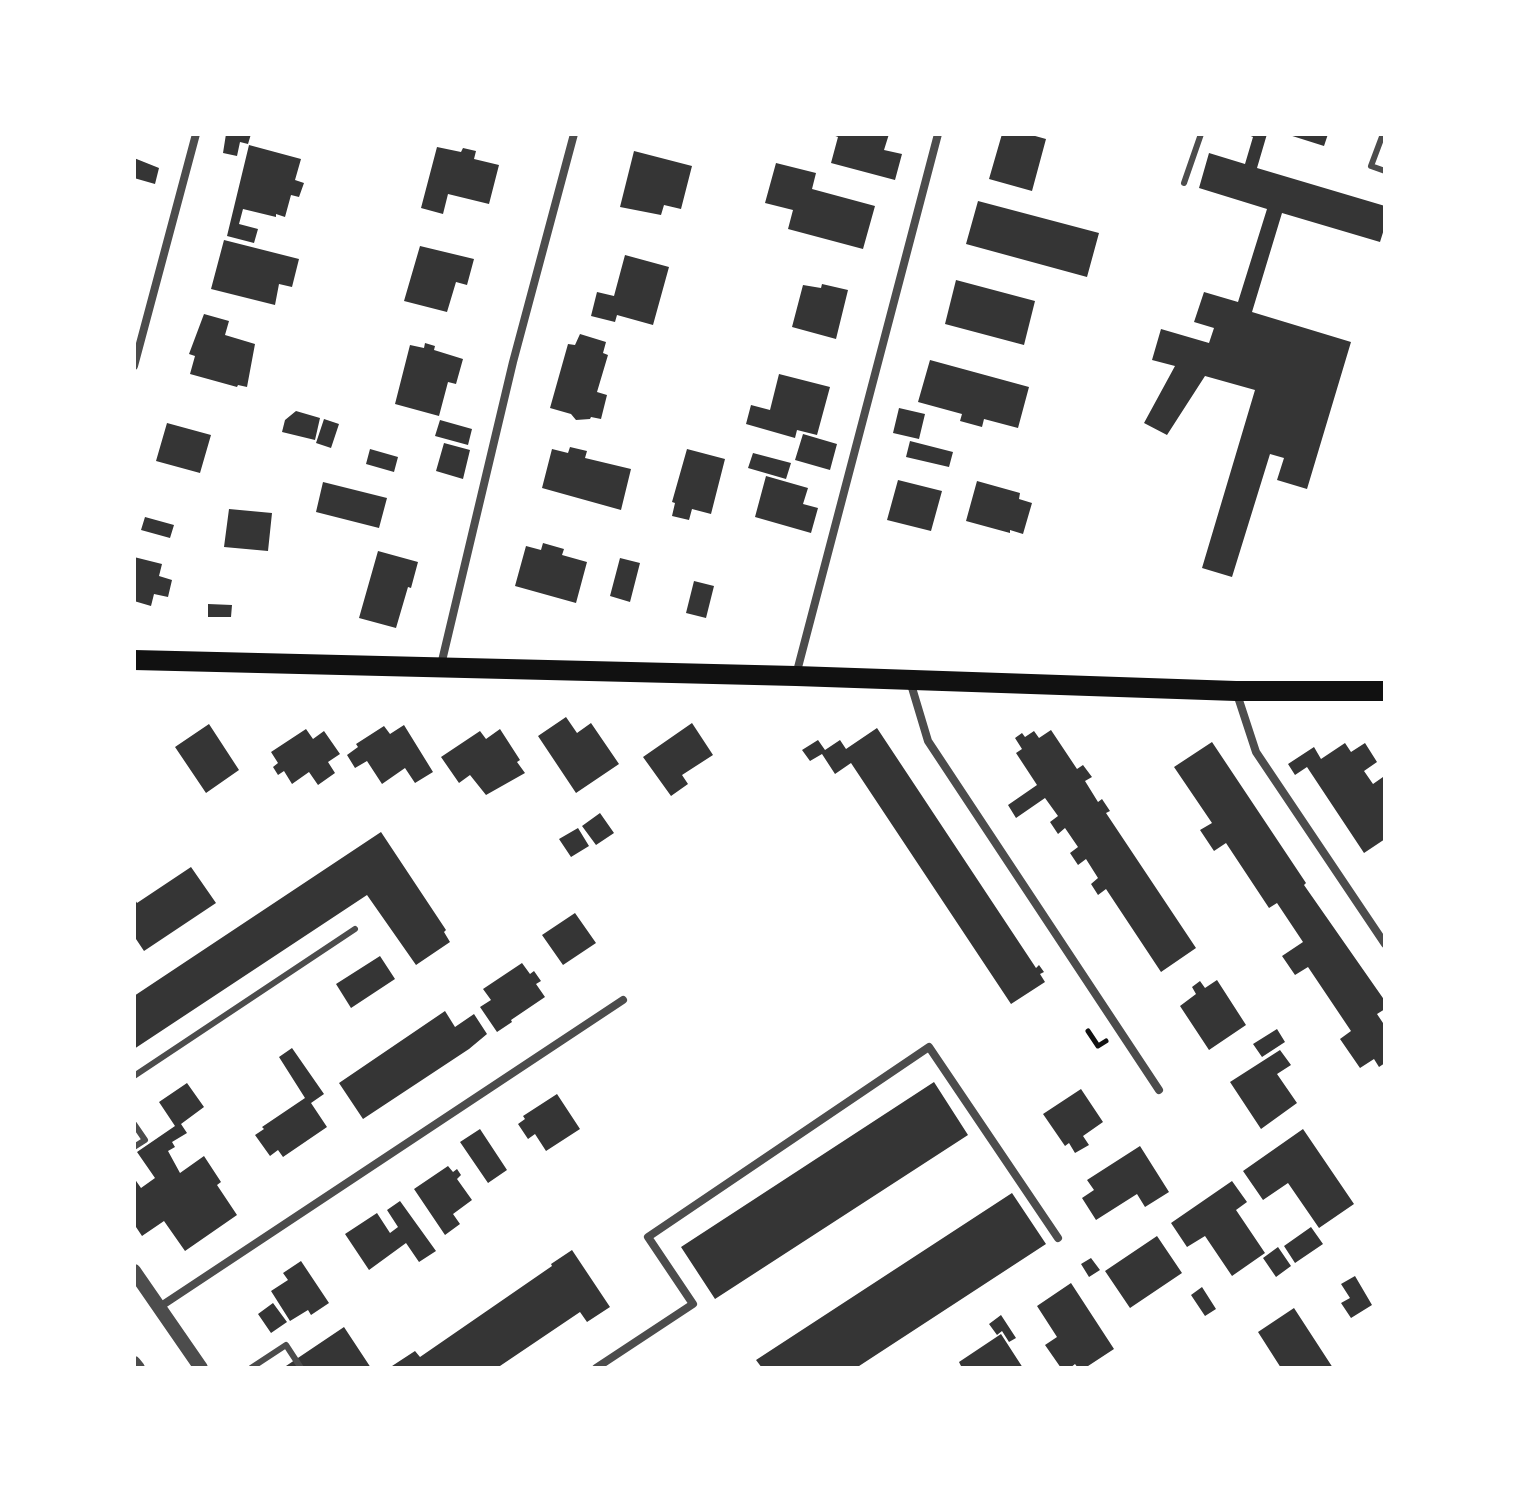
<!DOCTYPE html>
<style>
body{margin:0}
#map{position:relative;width:1519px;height:1502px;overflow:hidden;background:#fff;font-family:Rubik,sans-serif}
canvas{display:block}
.frame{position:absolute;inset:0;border:136px solid #fff;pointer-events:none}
</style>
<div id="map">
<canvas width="1519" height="1502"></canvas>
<div class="frame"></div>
</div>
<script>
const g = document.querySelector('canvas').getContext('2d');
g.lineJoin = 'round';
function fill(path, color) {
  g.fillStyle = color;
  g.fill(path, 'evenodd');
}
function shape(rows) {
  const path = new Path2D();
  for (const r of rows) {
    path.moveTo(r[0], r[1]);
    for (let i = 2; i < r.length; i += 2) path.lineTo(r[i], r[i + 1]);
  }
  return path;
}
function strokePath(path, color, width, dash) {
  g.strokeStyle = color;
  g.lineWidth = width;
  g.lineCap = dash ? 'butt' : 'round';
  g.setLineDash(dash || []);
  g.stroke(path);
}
const building = shape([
 [226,134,251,134,248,144,240,142,237,156,223,153],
 [830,134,889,134,884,150,902,154,895,180,831,163,838,137],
 [1002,134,1028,134,1046,139,1032,191,989,179],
 [1246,134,1267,134,1257,168,1385,206,1385,226,1380,242,1282,213,1252,312,1351,342,1307,489,1277,480,1284,458,1270,454,1232,577,1202,568,1255,390,1205,376,1167,435,1144,423,1175,366,1152,360,1161,329,1209,343,1214,328,1194,322,1204,292,1238,302,1267,209,1199,188,1209,153,1245,164,1253,137],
 [1286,134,1328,134,1324,146],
 [249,145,301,159,295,180,304,183,299,197,291,195,285,217,276,214,276,217,243,209,239,224,258,229,254,243,227,236],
 [437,147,461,152,463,148,476,151,474,159,499,165,489,204,448,194,443,214,421,208],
 [634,151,692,166,681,209,664,205,661,215,620,207],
 [134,158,159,168,155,184,134,178],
 [776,163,816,173,812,189,875,206,863,249,788,229,793,210,765,203],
 [978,201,1099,233,1087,277,966,244],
 [224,240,299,259,292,287,279,284,275,305,211,289],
 [420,246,474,259,467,285,456,282,447,312,404,301],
 [625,255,669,267,653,325,617,315,615,322,591,316,597,292,614,296],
 [956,280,1035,301,1024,345,945,324],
 [822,284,848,290,836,339,792,327,803,285,821,288],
 [204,314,229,321,225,335,255,344,247,387,238,385,237,387,190,374,195,356,189,354],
 [580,334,606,342,603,353,608,355,597,392,607,395,601,419,591,417,590,419,576,420,571,414,550,408,568,344,575,345],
 [425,343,435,346,434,350,463,359,456,384,448,382,439,416,395,404,410,345,424,348],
 [930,360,1029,387,1018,428,984,419,982,427,960,421,962,414,918,402],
 [779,374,830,387,817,435,797,430,795,438,746,424,751,405,770,410],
 [899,408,925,414,919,439,893,433],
 [296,411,320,418,315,440,282,432,285,420],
 [324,419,339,424,331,448,316,443],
 [440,420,472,429,468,445,435,436],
 [167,423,211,435,200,473,156,461],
 [803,434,837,444,830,470,795,460],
 [910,441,953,452,949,467,906,457],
 [444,443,470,450,463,479,436,471],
 [570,447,587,451,585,458,631,469,621,510,542,488,552,449,568,453],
 [370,449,398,457,394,472,366,464],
 [687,449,725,459,711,514,692,509,689,520,672,516,675,503,672,502],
 [753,453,791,463,786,479,748,468],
 [766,476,808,488,803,504,818,508,811,533,755,517],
 [898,480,942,491,931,531,887,520],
 [977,481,1020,493,1019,499,1032,503,1023,534,1010,530,1010,533,966,521],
 [323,482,387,498,379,528,316,512],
 [229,509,272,513,268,551,224,547],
 [145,517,174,525,170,538,141,530],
 [543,543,564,549,562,555,587,562,576,603,515,586,526,546,541,550],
 [378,551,418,562,411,588,408,587,396,628,359,618],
 [134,557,162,564,159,576,172,580,168,597,154,594,151,606,134,601],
 [620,558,640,563,630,602,610,596],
 [694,581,714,586,706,618,686,613],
 [208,604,232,605,231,617,208,617],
 [566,717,577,733,591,723,619,764,576,793,538,736],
 [692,723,713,755,682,775,688,784,671,796,643,757],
 [209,724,239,770,206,793,175,747],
 [404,725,433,772,415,783,405,768,382,784,367,761,355,768,347,755,358,747,356,744,384,726,390,734],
 [877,728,1036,968,1039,965,1044,972,1040,974,1045,982,1011,1004,851,763,835,774,822,754,810,761,802,750,818,740,825,750,840,740,846,749],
 [306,729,313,739,324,731,340,754,328,762,335,773,318,785,309,772,292,784,284,771,278,775,273,767,278,763,271,752],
 [500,729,520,760,517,762,525,773,486,795,470,775,459,783,441,757,480,731,486,739],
 [1051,730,1077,769,1083,765,1092,777,1085,781,1098,802,1102,799,1110,811,1106,813,1196,948,1161,972,1106,889,1098,895,1091,884,1098,878,1086,859,1078,865,1070,853,1078,847,1065,828,1058,834,1050,822,1058,816,1045,798,1016,818,1008,805,1037,785,1016,753,1022,749,1015,738,1022,733,1025,737,1034,731,1039,738],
 [1212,742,1306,883,1304,885,1385,1001,1385,1009,1377,1014,1385,1026,1385,1063,1379,1067,1374,1059,1360,1068,1340,1039,1351,1031,1308,967,1295,975,1282,956,1303,942,1277,903,1269,908,1226,843,1214,851,1200,830,1212,823,1174,767],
 [1345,743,1351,752,1365,743,1377,762,1364,771,1373,784,1383,777,1385,780,1385,798,1383,799,1385,803,1385,839,1364,853,1307,767,1295,775,1288,764,1314,747,1321,759],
 [600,813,614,833,596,845,582,826],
 [578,828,589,846,571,857,559,839],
 [381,832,446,930,444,932,450,942,416,965,367,895,134,1049,134,996],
 [191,867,216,903,144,951,134,936,134,898,137,903],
 [575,913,596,943,563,965,542,935],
 [380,956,395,979,351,1008,336,984],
 [522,963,530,974,534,971,541,981,536,984,545,997,511,1020,512,1022,497,1032,480,1007,491,1000,483,989],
 [1217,980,1246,1025,1209,1050,1180,1006,1196,994,1192,987,1200,981,1205,988],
 [445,1011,455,1027,474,1014,487,1034,469,1049,363,1119,339,1083],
 [1277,1029,1285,1042,1262,1057,1253,1044],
 [292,1048,324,1094,311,1103,327,1127,283,1157,278,1150,270,1156,255,1135,264,1129,262,1127,305,1098,279,1057],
 [1280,1050,1291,1065,1277,1074,1297,1103,1261,1129,1230,1082],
 [934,1082,968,1135,715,1299,681,1247],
 [187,1083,204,1107,181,1124,187,1133,172,1142,175,1147,168,1151,180,1173,204,1156,221,1182,217,1185,237,1215,185,1251,164,1221,142,1236,134,1224,134,1178,141,1188,155,1178,137,1152,175,1126,159,1102],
 [1081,1089,1103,1122,1083,1136,1089,1145,1075,1153,1069,1143,1065,1146,1043,1114],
 [557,1094,580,1129,546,1151,535,1134,528,1139,518,1124,525,1119,523,1116],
 [480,1129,507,1170,488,1183,460,1142],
 [1303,1129,1354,1204,1319,1228,1288,1183,1263,1200,1243,1171],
 [1140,1146,1169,1192,1145,1207,1137,1194,1096,1220,1082,1198,1094,1190,1087,1180],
 [448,1166,453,1172,457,1169,461,1175,457,1179,472,1200,453,1214,460,1224,445,1235,414,1189],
 [1232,1181,1247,1202,1236,1210,1265,1253,1232,1276,1205,1236,1187,1247,1171,1223],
 [1012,1193,1046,1244,856,1368,762,1368,756,1360],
 [400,1201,436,1251,419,1262,406,1243,369,1270,345,1234,377,1213,390,1233,398,1227,387,1210],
 [1311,1227,1323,1244,1295,1263,1284,1246],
 [1157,1236,1182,1273,1130,1308,1105,1271],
 [1278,1247,1291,1266,1276,1277,1263,1258],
 [572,1250,610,1307,587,1322,580,1312,497,1368,392,1366,415,1351,420,1357,552,1266,551,1264],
 [1091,1258,1100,1270,1089,1277,1081,1264],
 [301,1261,329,1303,311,1315,308,1310,290,1321,271,1291,288,1280,283,1273],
 [1355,1276,1372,1305,1351,1318,1341,1303,1350,1298,1341,1284],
 [1071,1283,1114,1349,1085,1368,1078,1368,1075,1364,1070,1368,1061,1368,1045,1345,1057,1337,1037,1306],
 [1202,1287,1216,1309,1205,1316,1191,1295],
 [273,1303,287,1322,271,1333,258,1314],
 [1294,1308,1333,1368,1281,1368,1258,1332],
 [1001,1315,1016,1338,1009,1342,1002,1331,997,1335,989,1324],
 [344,1327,371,1368,283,1368],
 [1001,1334,1023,1368,962,1368,959,1362]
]);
const path = shape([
 [1088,1031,1098,1046,1106,1041]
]);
const service = shape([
 [1383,134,1371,166,1385,171],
 [1184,183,1201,134],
 [134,1076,355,929],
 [134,1124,145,1140,134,1147],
 [251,1368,286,1345,301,1368]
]);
const minor = shape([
 [134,366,196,134],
 [441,665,513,362,574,134],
 [796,675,938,134],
 [910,681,928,741,1159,1090],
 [1236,691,1256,752,1385,944],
 [158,1308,623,1000],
 [596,1368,693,1304,648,1237,929,1047,1058,1238]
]);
const tertiary = shape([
 [134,1271,201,1368],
 [134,1363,138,1368]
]);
const primary = shape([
 [134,660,796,676,1236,691,1385,691]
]);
fill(building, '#353535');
strokePath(path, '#111', 5);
strokePath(service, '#4c4c4c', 6);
strokePath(minor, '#4c4c4c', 8);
strokePath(tertiary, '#4c4c4c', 14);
strokePath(primary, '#111', 20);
</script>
